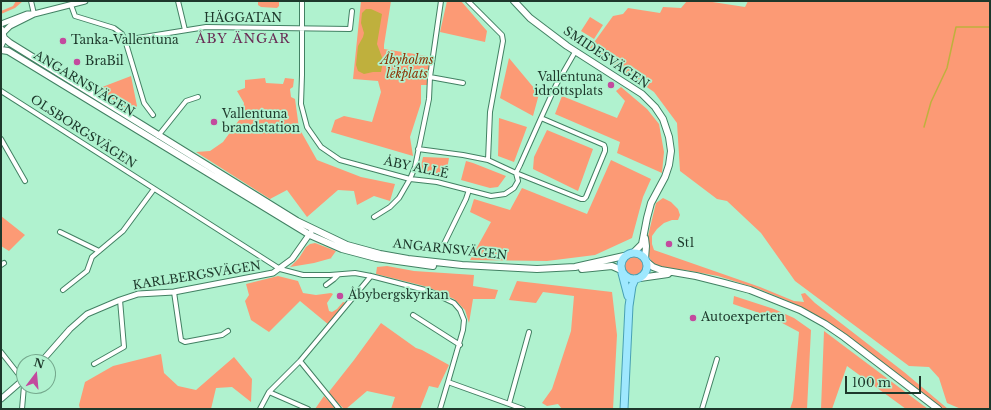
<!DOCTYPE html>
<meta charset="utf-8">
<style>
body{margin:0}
#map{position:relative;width:991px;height:410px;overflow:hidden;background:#b0f2cf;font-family:"Libre Baskerville",serif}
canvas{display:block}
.frame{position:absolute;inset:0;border:2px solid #1d382b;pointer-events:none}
.north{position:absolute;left:16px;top:354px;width:40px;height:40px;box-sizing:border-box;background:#b0f2cf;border:1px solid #75a88d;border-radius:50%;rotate:16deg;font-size:11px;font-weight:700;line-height:16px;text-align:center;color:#1d382b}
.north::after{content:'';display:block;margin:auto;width:14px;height:18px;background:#c34a9e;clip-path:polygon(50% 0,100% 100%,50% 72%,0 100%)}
.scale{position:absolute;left:845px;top:376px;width:76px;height:18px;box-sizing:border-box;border:2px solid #1d382b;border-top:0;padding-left:5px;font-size:12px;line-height:14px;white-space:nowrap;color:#1d382b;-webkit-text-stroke:3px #b0f2cf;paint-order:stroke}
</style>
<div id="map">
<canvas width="991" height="410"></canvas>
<div class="frame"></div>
<div class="north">N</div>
<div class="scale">100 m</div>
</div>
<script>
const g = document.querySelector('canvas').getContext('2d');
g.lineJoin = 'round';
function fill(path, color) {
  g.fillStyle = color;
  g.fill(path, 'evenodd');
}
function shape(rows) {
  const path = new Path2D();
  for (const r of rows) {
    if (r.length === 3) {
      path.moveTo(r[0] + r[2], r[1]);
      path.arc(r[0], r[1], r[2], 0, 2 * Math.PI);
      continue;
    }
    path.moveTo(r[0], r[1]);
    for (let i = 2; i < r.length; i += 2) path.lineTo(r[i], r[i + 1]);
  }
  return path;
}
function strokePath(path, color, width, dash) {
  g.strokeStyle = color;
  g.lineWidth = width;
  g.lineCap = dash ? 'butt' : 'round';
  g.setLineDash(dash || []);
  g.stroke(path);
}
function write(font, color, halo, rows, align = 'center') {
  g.font = font + ' "Libre Baskerville",serif';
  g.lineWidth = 3.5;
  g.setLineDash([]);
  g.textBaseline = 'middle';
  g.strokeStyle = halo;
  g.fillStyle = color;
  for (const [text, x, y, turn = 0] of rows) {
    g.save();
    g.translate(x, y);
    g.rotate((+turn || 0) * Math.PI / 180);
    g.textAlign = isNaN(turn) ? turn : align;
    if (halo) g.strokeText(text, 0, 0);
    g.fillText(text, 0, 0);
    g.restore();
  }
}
const green = shape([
 [16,1,23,1,15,8,1,14,1,11,13,6],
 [258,1,279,1,279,6,277,8,261,7,258,5],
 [361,1,391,1,384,45,384,49,433,57,430,85,421,85,421,103,410,137,413,156,331,132,335,120,344,116,372,122,381,92,378,81,353,79],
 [447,1,461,1,487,31,485,42,440,32],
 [687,1,706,1,745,7,748,1,990,1,990,409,961,409,947,403,939,378,929,367,909,366,795,281,761,233,727,201,717,199,680,171,677,123,654,92,590,48,613,16,623,14,628,8,660,13,663,7,681,8],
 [590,17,603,25,594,39,581,31],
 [509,58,539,94,533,116,500,98],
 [131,76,137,106,133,113,97,89],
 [265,78,266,83,283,84,285,78,294,79,293,87,290,89,291,97,295,99,299,128,317,160,361,177,395,184,390,201,374,196,357,205,354,191,338,190,307,217,287,190,270,199,196,152,210,151,223,142,242,116,244,103,237,91,245,88,245,80],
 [621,87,647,109,659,124,664,152,662,173,617,153,620,142,555,114,562,96,617,118,625,101,616,91],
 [499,118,527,127,514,162,498,156],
 [547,130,593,149,578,191,533,169,534,157],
 [423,157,449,158,446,175,420,170],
 [611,160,651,179,643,197,632,238,595,255,547,261,470,260,491,222,470,212,474,199,510,210,522,188,587,214],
 [466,161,473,163,506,176,498,187,490,188,461,180],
 [663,198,671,202,678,209,680,215,678,220,672,220,664,223,657,229,652,236,652,244,654,250,760,287,794,301,804,302,801,294,805,293,815,303,904,372,948,409,943,409,832,326,814,314,788,301,759,289,718,276,685,270,659,268,653,264,648,255,648,236,656,203],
 [1,216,25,235,9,251,1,246],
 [315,243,336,251,331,258,332,258,314,263,290,267,299,258,306,247,310,244],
 [634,265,10],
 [387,266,414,271,474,275,473,286,498,290,495,299,473,299,469,323,465,310,454,299,428,287,376,274,377,267],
 [278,276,298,281,303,293,316,295,331,293,333,294,327,303,329,311,332,312,337,309,343,302,347,303,329,325,300,301,269,332,251,320,245,301,249,295,246,284],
 [517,281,612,292,617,335,613,409,562,409,558,404,547,406,542,403,552,389,571,331,574,296,543,292,536,303,509,300],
 [734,296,774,309,794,318,811,330,807,409,790,409,793,400,799,332,771,317,733,304],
 [381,323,416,348,422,350,449,365,438,388,429,386,420,409,391,409,395,397,367,391,346,409,344,409,328,393,354,360],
 [824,331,928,409,906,409,847,366,832,409,821,409],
 [161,354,164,373,178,386,196,390,234,357,252,379,251,402,232,387,216,388,211,409,80,409,79,405,85,382,113,366],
 [324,396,336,409,315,409]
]);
const water = shape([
 [366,9,371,9,382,14,377,44,383,60,381,72,373,72,364,74,358,71,356,65,358,46,363,37,364,33,361,23,362,13]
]);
const stream = shape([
 [924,127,931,102,947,68,956,27,990,27]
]);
const minor = shape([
 [31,1,34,14],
 [178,1,185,30],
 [302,1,302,75,301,104,307,127,321,147,340,160,410,179,437,182,491,196,505,194,514,188,518,181,516,173,488,160,463,155,418,149],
 [468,1,502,35,503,41,490,112,488,160],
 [71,5,75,16,114,28,122,34,125,40,144,103,153,115],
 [125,40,206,27,350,29,352,11],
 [430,77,463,83],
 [1,91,280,269,303,275,330,275,355,273,371,276,429,291,454,303,460,310,464,320,463,330,448,382,523,409],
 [541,118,604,145,605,148,605,151,586,197,584,199,581,199,516,173,520,165,541,118,556,85,575,52],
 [158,136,186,101,198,97],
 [1,139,25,181],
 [374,217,390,207,399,198,410,179,415,167,429,99,430,77,441,1],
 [60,232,99,251],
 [444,244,466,199,469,190],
 [1,265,4,263],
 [326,285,334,279,338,275],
 [63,290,87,271,92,257,123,231,154,189],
 [174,292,181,340,185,342,222,335,228,331],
 [413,315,460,345],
 [1,352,23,380,24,384],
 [300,361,339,409],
 [94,364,124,347,120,300],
 [269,392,308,409],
 [509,404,529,332],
 [22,409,24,386],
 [260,409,269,392,300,361,371,276],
 [440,409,448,382],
 [702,409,717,359]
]);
const tertiary = shape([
 [1,24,27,14,34,14],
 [3,33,10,26,34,14,85,1],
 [41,362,70,329,87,314,120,300,138,294,174,292,273,273,292,259,311,232],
 [1,399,24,379]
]);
const secondary = shape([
 [514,1,530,18,567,46,642,94,655,107,663,119,669,137,671,151,669,165,665,177,651,203,647,218,642,244,634,252],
 [1,29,4,38,1,45],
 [4,38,10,43,297,221,347,245,380,254,408,259,462,265,537,269,575,267,624,256],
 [1,50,8,51,310,235,342,249,376,258,433,266],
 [645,238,646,246,645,259],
 [647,262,653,267,661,270,696,276,724,283,750,290,800,310,825,324,844,337,938,409],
 [582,269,612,266,621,270],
 [640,278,668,274]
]);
const primary = shape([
 [634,266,13],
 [622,273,628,296],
 [624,409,629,306,632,286,635,279]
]);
const markers = [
 [63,41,4,"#c34a9e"],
 [77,62,4,"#c34a9e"],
 [611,85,4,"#c34a9e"],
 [214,122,4,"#c34a9e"],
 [669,244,4,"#c34a9e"],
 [340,296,4,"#c34a9e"],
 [693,318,4,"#c34a9e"]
];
const streetNames = [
 ["HÄGGATAN",243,19],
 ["SMIDESVÄGEN",606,58,34],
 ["ANGARNSVÄGEN",84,84,31],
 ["OLSBORGSVÄGEN",83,132,33],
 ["ÅBY ALLÉ",416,168,12],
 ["ANGARNSVÄGEN",450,250,6],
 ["KARLBERGSVÄGEN",197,276,-9]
];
const poiNames = [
 ["Tanka-Vallentuna",71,41],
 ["BraBil",85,62],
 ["Vallentuna",603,78,"right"],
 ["idrottsplats",603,92,"right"],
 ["Vallentuna",222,115],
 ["brandstation",222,129],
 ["St1",677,244],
 ["Åbybergskyrkan",348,296],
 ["Autoexperten",701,318]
];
const parkNames = [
 ["Åbyholms",407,61],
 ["lekplats",407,75]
];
const neighbourhoodNames = [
 ["ÅBY ÄNGAR",243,39]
];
fill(green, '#fc9a75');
fill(water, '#bfb03d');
strokePath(stream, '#bfb03d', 1.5);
strokePath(minor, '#428163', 6);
strokePath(tertiary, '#428163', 7);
strokePath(secondary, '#428163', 8);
strokePath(primary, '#48a0b4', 9);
strokePath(minor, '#fff', 4);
strokePath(tertiary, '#fff', 5);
strokePath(secondary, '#fff', 6);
strokePath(primary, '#9fe8fe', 7);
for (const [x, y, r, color] of markers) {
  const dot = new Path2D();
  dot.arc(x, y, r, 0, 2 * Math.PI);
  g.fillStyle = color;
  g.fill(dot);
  strokePath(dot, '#b0f2cf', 1.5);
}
write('12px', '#1d382b', '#b0f2cf', streetNames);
write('12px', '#1d382b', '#b0f2cf', poiNames, 'left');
write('italic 12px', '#8c3306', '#b0f2cf', parkNames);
g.letterSpacing = '1px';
write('13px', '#692d56', '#b0f2cf', neighbourhoodNames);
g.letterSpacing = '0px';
</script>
